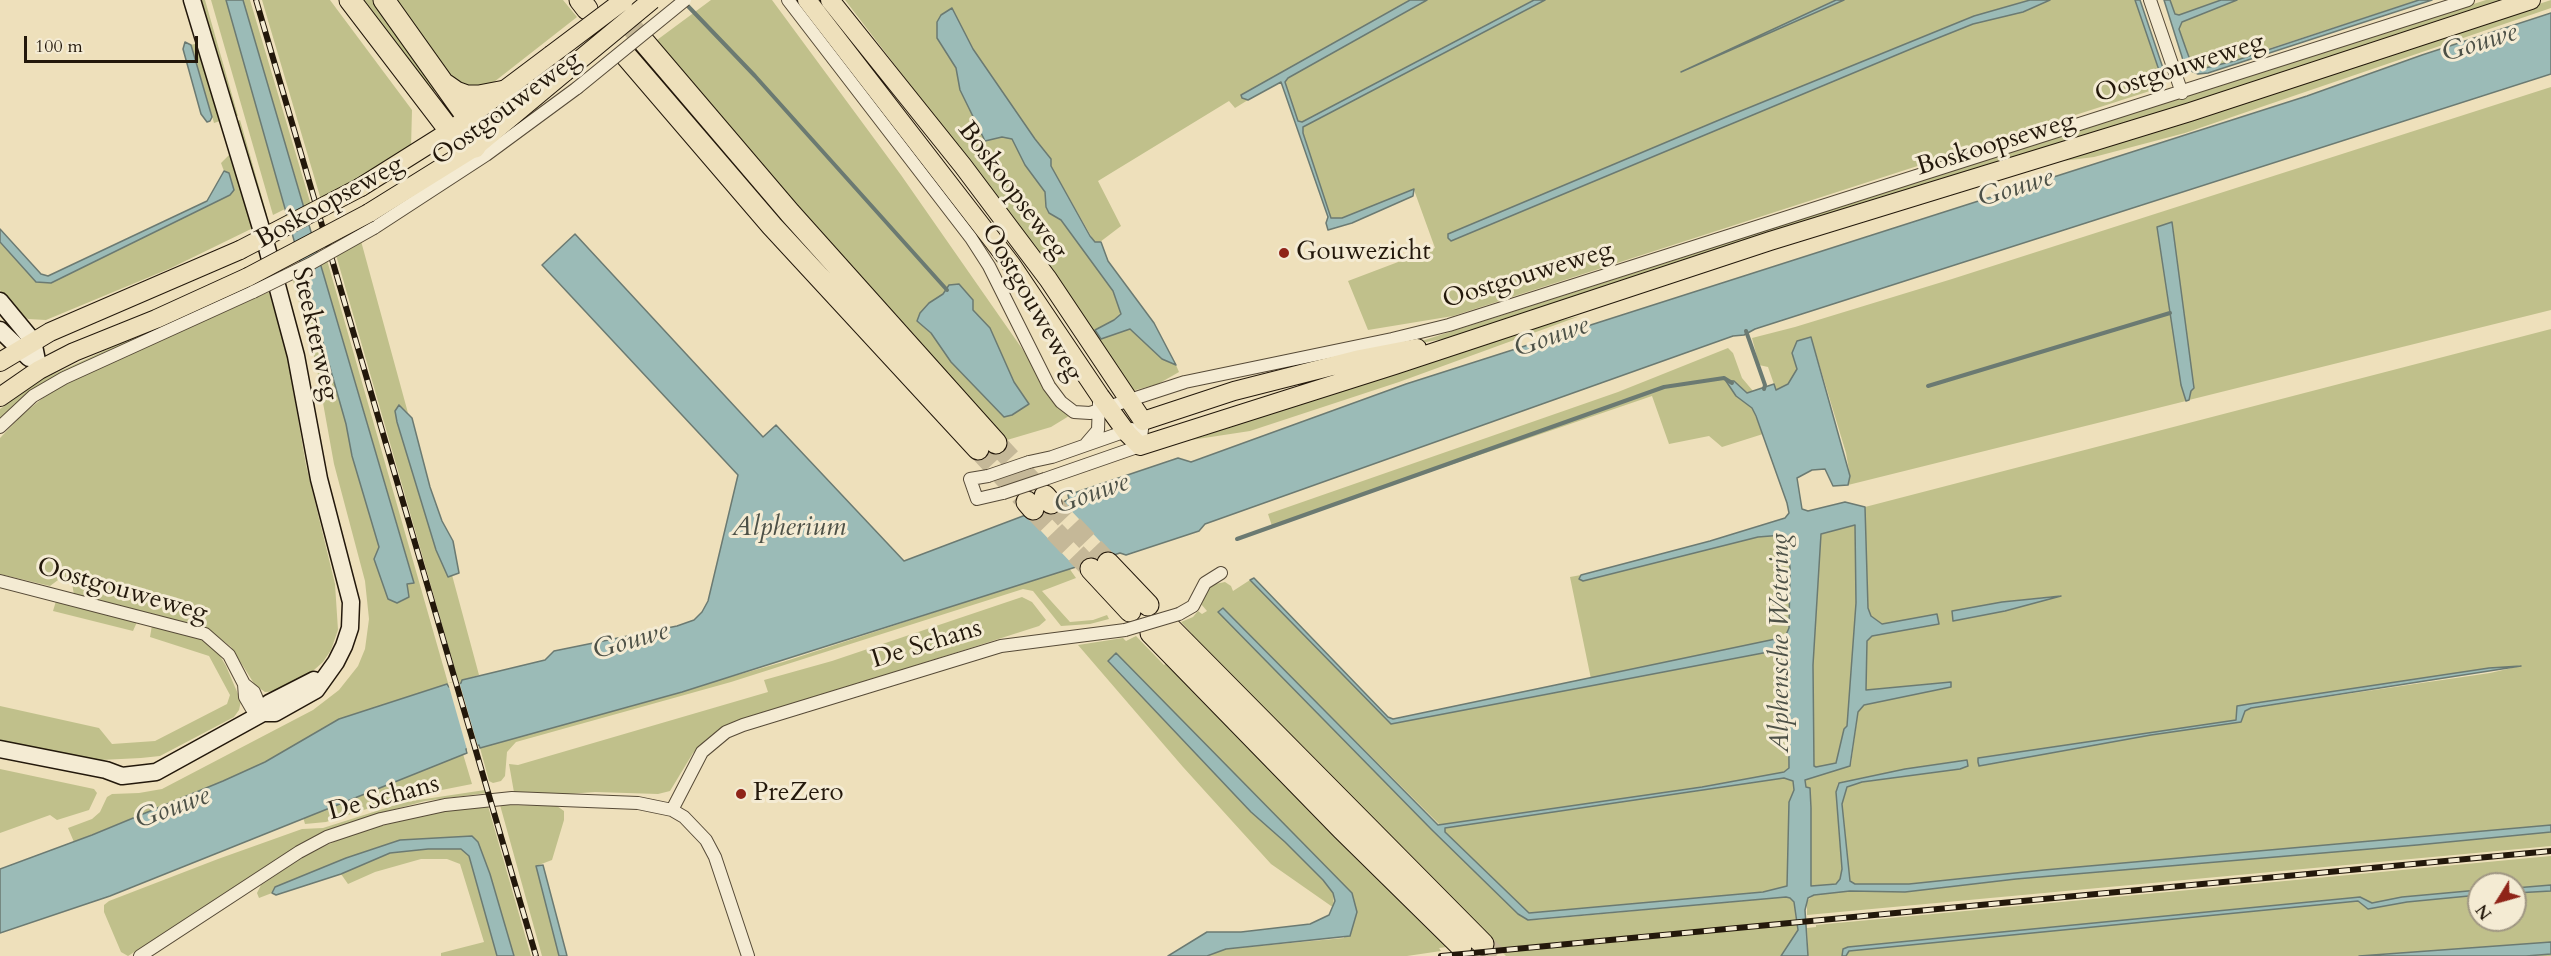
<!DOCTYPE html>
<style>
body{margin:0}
#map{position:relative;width:2551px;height:956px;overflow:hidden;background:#eee0bb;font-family:Cardo,serif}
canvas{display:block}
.north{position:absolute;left:2467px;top:872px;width:60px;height:60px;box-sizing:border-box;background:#f4ebd3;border:2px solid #a09783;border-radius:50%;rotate:233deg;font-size:16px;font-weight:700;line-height:24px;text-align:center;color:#23180b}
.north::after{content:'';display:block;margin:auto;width:21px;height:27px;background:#8f2418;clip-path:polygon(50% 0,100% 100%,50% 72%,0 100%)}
.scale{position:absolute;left:24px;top:36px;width:174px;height:27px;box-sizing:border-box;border:3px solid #23180b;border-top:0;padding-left:8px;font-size:18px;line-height:21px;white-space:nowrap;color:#23180b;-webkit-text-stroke:4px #f4ebd3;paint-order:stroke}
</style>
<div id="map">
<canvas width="2551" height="956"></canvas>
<div class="north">N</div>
<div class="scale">100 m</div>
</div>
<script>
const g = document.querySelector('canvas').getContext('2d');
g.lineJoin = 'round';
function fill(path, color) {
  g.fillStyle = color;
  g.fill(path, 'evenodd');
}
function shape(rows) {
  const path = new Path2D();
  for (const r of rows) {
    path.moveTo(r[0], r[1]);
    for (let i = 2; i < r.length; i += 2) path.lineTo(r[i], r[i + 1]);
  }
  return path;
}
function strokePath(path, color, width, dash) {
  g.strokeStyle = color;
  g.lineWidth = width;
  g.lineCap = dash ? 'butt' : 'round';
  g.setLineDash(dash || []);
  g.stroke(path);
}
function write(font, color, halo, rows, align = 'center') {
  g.font = font + ' Cardo,serif';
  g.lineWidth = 6;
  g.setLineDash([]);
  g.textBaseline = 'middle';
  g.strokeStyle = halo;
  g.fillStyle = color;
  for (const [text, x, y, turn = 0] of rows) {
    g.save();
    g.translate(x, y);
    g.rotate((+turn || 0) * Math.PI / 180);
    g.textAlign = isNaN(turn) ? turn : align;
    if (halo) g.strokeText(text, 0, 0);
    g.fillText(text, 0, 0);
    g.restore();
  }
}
const green = shape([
 [199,0,205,0,238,116,233,116],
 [211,0,226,0,285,209,273,215],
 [243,0,250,0,311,205,304,207],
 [262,0,330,0,412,110,411,148,321,200],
 [360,0,374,0,438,88,433,92],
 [393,0,563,0,577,17,485,89,452,83],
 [711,0,772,0,901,175,1069,416,1051,427,1007,440,767,172,657,40],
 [845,0,1410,0,1242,95,1242,98,1248,100,1235,108,1229,101,1098,181,1121,226,1100,242,1095,243,1051,166,1050,158,1035,139,973,49,952,9,941,15,937,22,937,38,956,68,958,77,985,141,1002,137,1013,139,1045,192,1046,207,1061,220,1113,291,1121,314,1114,320,1096,330,1101,339,1130,329,1162,359,1176,365,1179,372,1158,384,1132,391,1011,216],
 [1427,0,1534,0,1302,123,1298,121,1285,82,1288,78],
 [1545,0,1836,0,1727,52,1844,0,2030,0,1974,16,1731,115,1448,234,1450,241,1918,46,1973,24,2023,12,2050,0,2135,0,2162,80,2156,89,1453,316,1368,330,1348,281,1435,248,1414,190,1342,218,1331,218,1303,133,1303,127],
 [2170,0,2221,0,2179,15,2175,14],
 [2237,0,2419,0,2206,69,2193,68,2179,29,2182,22],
 [2486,0,2510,0,2161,114,1467,335,1409,345],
 [2551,0,2551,8,2185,133,2094,157,2063,161],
 [198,43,220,121,214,123,191,45],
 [2551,87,2551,310,2189,400,2191,391,2194,388,2172,222,2157,227,2181,385,2186,401,1848,485,1850,476,1846,453,1811,337,1797,341,1792,353,1797,369,1789,384,1776,390,1768,367,1759,365,1752,338,1795,327,1952,279],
 [240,120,267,215,264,216,235,122],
 [231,153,253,228,171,268,46,320,28,319,18,312,0,290,0,242,36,282,51,283,230,195,229,174,224,171,221,163],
 [361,241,408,413,399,405,395,411,397,422,436,550,448,577,452,575,479,675,463,680,461,683,448,687,447,684,339,719,265,762,223,781,74,842,68,828,92,819,100,812,107,797,112,794,139,793,162,789,313,710,339,690,358,666,365,649,369,619,365,581,334,464,316,364,292,277,303,272,346,424,352,456,397,603,402,601,407,584,414,582,336,316,331,305,321,263,327,260,448,683,458,680,336,255],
 [269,292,287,355,306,465,335,584,338,630,331,650,323,662,314,670,283,691,265,692,255,685,231,647,211,631,74,595,72,583,62,577,50,586,0,574,0,438,22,415,44,397,72,380],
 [189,312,189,314,58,374,39,386,0,419,0,409,43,379],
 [1580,316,1399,382,1250,431,1191,440,1546,324],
 [2551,329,2551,825,2044,870,1909,884,1855,884,1850,880,1842,804,1847,787,1862,782,1960,769,1968,766,1966,760,1905,769,1838,783,1836,792,1842,869,1840,879,1836,884,1811,886,1811,808,1810,788,1806,787,1805,780,1851,764,1858,712,1864,705,1950,682,1866,690,1867,641,1872,636,1939,624,1937,614,1882,624,1871,616,1868,608,1865,507],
 [2056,596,2005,611,1953,621,1952,611,2002,602],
 [2516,667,2490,673,2251,708,2245,711,2241,722,2151,735,1979,766,1978,758,2236,720,2238,706,2249,704,2489,668],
 [1728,348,1733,353,1742,378,1753,391,1746,393,1734,381,1736,396,1752,408,1763,434,1722,447,1709,436,1669,444,1652,396,1272,526,1268,514,1618,392],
 [1855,525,1856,603,1847,726,1836,763,1816,767,1813,766,1813,665,1821,534],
 [1783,535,1787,539,1790,568,1789,628,1785,637,1591,679,1570,577,1581,575,1579,579,1758,537],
 [1069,568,1076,578,1042,591,1070,622,1093,620,1107,615,1109,619,1090,624,1061,626,1033,591,1023,589,731,682,516,742,507,752,505,776,501,781,493,783,489,781,480,748,783,662],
 [1250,580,1391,724,1784,649,1788,656,1789,768,1784,772,1702,787,1441,826,1223,609,1218,612,1432,830,1518,914,1536,920,1786,897,1790,898,1794,902,1798,931,1781,956,1506,956,1189,638,1192,634,1181,622,1193,617,1198,611,1202,614,1207,611,1201,604,1207,590,1215,584,1225,582,1231,586,1233,591],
 [1022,597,1032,602,1046,620,1039,626,726,726,693,753,670,791,658,794,595,792,515,798,509,764,518,765,768,692,764,680,832,661],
 [56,601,137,622,133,631,53,611],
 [152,625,200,639,216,649,226,666,241,701,239,710,234,717,160,756,141,758,101,760,73,758,0,742,0,706,99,728,112,744,155,741,227,704,230,695,209,656,150,637],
 [1136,636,1164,665,1168,662,1447,947,1439,948,1441,951,1407,956,1207,956,1226,949,1344,938,1352,893,1116,653,1108,662,1251,812,1285,842,1323,880,1333,893,1334,908,1271,864,1183,767,1078,645,1123,638,1126,641],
 [463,754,472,784,401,798,326,822,305,824,303,817],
 [0,769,94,789,97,793,89,810,57,820,50,815,0,833],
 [1784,778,1793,781,1794,790,1789,802,1787,886,1763,892,1529,913,1445,832,1445,828],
 [485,790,486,793,425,801,377,814,315,837,128,956,121,952,104,912,104,905,109,901,218,859,302,829,323,828,405,802],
 [500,805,557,806,564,811,564,820,552,860,536,866,559,956,542,956],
 [488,806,531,956,514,956,478,842,346,858,275,887,272,893,259,898,257,893,261,885,306,855,353,833,436,812],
 [2551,832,2551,846,1807,915,1807,901,1814,895,1850,891,1905,892,2016,879,2417,845],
 [428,849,461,849,469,856,497,956,441,956,441,953,484,942,460,864,447,859,421,859,375,872,348,884,341,874,390,853],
 [2551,856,2551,885,2515,888,2515,884,2479,884,2479,890,2389,900,2479,893,2479,920,2515,920,2515,890,2551,887,2551,956,1845,956,1847,948,2358,901,2362,903,2367,902,2360,897,1848,947,1843,949,1842,956,1808,956,1807,928,1816,927,1816,925]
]);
const water = shape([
 [226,0,243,0,414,583,407,584,409,597,397,603,388,599,374,559,379,547,352,456,346,424,226,0],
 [1410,0,1427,0,1288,78,1285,82,1298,121,1302,122,1534,0,1545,0,1303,127,1303,133,1331,218,1342,218,1414,189,1413,196,1352,223,1328,230,1326,223,1328,217,1281,82,1248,100,1242,98,1241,95,1410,0],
 [1836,0,1844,0,1681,72,1836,0],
 [2030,0,2050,0,2023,12,1973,24,1918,46,1451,241,1448,238,1448,234,1731,115,1974,16,2030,0],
 [2135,0,2140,0,2167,80,2159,90,2157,89,2162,79,2135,0],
 [2164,0,2170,0,2175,14,2179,15,2221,0,2237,0,2182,22,2179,29,2186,49,2193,68,2197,70,2234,61,2419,0,2432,0,2208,73,2198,74,2189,70,2183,60,2164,0],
 [952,8,973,49,1035,139,1051,159,1051,166,1090,236,1095,242,1101,242,1108,261,1154,323,1176,365,1162,359,1130,329,1101,339,1095,330,1114,320,1121,314,1113,291,1061,220,1049,213,1046,207,1045,192,1025,165,1012,139,1002,137,985,141,960,90,956,68,937,38,937,22,941,15,952,8],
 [2551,13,2551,74,1755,329,1744,335,1733,336,1205,524,1199,531,1126,555,1120,553,682,692,480,748,479,745,466,749,467,753,215,854,110,896,0,933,0,869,92,835,223,781,265,762,339,719,447,684,449,687,461,683,462,680,545,660,554,651,677,626,694,620,702,612,708,601,738,475,542,265,575,234,763,437,776,425,904,561,1023,516,1051,509,1069,499,1068,495,1178,458,1191,462,1406,384,2307,96,2422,55,2551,13],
 [185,42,191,45,212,117,210,121,207,122,201,114,183,49,185,42],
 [224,171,229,173,234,190,230,195,51,283,36,282,0,242,0,229,41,274,48,276,207,201,224,171],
 [2172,222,2194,388,2191,391,2189,400,2186,401,2181,385,2157,227,2172,222],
 [959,284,973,300,973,310,990,328,1014,382,1029,404,1012,415,1004,417,951,362,931,333,917,321,920,313,929,303,943,294,949,285,959,284],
 [1811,337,1850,476,1848,485,1833,486,1825,469,1812,470,1797,478,1802,509,1808,511,1845,502,1865,507,1868,608,1871,616,1882,624,1937,614,1939,624,1872,636,1867,641,1866,690,1951,682,1951,687,1864,705,1858,712,1850,766,1805,780,1806,787,1810,788,1811,808,1811,886,1836,884,1840,879,1842,869,1836,792,1839,783,1905,769,1967,760,1968,766,1960,769,1862,782,1847,787,1842,804,1850,881,1855,884,1909,884,2044,870,2551,825,2551,832,2417,845,2016,879,1905,892,1850,891,1814,895,1808,898,1805,910,1808,956,1781,956,1798,930,1794,902,1790,898,1786,897,1528,920,1518,914,1432,830,1218,612,1223,608,1438,825,1702,787,1784,772,1789,768,1788,656,1784,649,1391,724,1250,580,1254,578,1388,717,1393,719,1785,637,1789,628,1790,568,1787,539,1783,535,1758,537,1583,581,1579,579,1581,575,1710,541,1785,518,1789,513,1787,503,1756,416,1752,408,1736,396,1726,381,1734,381,1747,393,1774,384,1776,390,1788,384,1797,369,1792,353,1797,341,1811,337],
 [1855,525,1856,603,1847,726,1844,729,1836,763,1816,767,1814,766,1813,665,1821,534,1855,525],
 [1784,778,1793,781,1794,790,1789,802,1787,886,1763,892,1529,913,1445,832,1445,828,1784,778],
 [399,405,412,418,430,487,442,521,453,541,459,573,448,577,436,550,397,422,395,411,399,405],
 [2061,596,2005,611,1953,621,1952,611,2002,602,2061,596],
 [1116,653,1352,893,1357,912,1350,936,1226,949,1207,956,1168,956,1207,932,1241,932,1310,924,1329,915,1335,901,1333,893,1323,880,1285,842,1251,812,1108,661,1116,653],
 [2521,666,2251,708,2245,711,2241,722,2151,735,1979,766,1978,762,1978,758,2236,720,2237,706,2249,704,2489,668,2521,666],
 [472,836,478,842,490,874,514,956,497,956,469,856,461,849,428,849,390,853,341,874,276,895,272,893,275,887,346,858,400,840,472,836],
 [543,865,566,952,567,956,559,956,536,866,543,865],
 [2551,885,2551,891,2515,893,2515,888,2551,885],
 [2479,890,2479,895,2407,902,2368,909,2358,901,1849,951,1846,956,1842,956,1843,949,1848,947,2350,898,2360,897,2372,903,2402,897,2479,890],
 [2551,942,2551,954,2526,956,2359,956,2551,942]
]);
const pier = shape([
 [1061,500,1115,557,1077,569,1024,513,1050,506],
 [459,681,479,750,468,753,448,683]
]);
const stream = shape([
 [685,3,755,76,947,290],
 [1746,331,1765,385,1764,389],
 [1928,386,2170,313],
 [1237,539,1664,387,1724,378,1732,383]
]);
const highwayTunnel = shape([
 [609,0,645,43],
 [996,443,1045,496],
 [978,449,1027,502],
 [1051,503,1108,563],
 [1033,509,1091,569],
 [1483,944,1496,956]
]);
const street = shape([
 [788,0,971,238,989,266,1049,386,1061,402,1074,412,1090,413,1185,382,1392,339,1449,325,2468,0],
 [2150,0,2182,93],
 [374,228,486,155,577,88],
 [0,427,33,396,64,378,253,292],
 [1086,444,1098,430,1099,403],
 [1029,462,1052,457,1132,429],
 [988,476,970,479,977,499,1003,493],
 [1045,479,1140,446,1143,421],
 [0,581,205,634,229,655,244,684,245,697,256,716],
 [1179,614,1193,606,1205,583,1221,573],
 [244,684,254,692,263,713],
 [672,810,702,752,726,732,743,725,1001,646,1125,630],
 [140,956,299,852,327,837,381,819,445,805,512,798,638,803,672,810,684,817,706,840,715,857,748,956]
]);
const secondary = shape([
 [0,301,33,341,39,370],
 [0,330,29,358],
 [263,713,269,703,314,680],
 [0,749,106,770,122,776,156,772,263,713,275,713,316,690,336,662,344,646,350,628,351,602,319,479,296,356,267,248,192,0]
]);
const primary = shape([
 [807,0,1011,264,1100,396,1127,433,1140,446,1395,365,1770,241,2190,112,2531,0],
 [830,0,963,166,1048,279,1143,421,1234,391,1360,359,1417,348],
 [361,187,450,131,551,55],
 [369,213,475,147,565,72],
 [0,362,50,332,240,250],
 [0,397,39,370,74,352,156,319,248,277]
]);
const highway = shape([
 [350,0,447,127,475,147],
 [384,0,468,118,475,147],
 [580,0,587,9],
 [645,43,790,213,996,443],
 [627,57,772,226,978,449],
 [446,85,456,92,467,96,479,96,505,91],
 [1045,496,1051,503],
 [1027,502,1033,509],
 [1108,563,1148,605],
 [1091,569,1130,611],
 [1169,627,1483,944],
 [1151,633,1342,829,1461,946]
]);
const rail = shape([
 [256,0,536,956],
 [1441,956,2551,851]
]);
const streetBridge = shape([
 [577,88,685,0],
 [253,292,310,264,374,228],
 [988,476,1029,462],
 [1003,493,1045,479],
 [1125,630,1179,614]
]);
const primaryBridge = shape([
 [551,55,624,0],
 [565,72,652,0],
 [240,250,361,187],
 [248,277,369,213]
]);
const markers = [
 [1284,253,6,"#8f2418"],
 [741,794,6,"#8f2418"]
];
const streetNames = [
 ["Oostgouweweg",2180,69,-18],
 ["Oostgouweweg",507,109,-36],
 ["Boskoopseweg",1996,145,-17],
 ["Boskoopseweg",1012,191,53],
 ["Boskoopseweg",330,203,-29],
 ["Oostgouweweg",1528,276,-17],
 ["Oostgouweweg",1031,303,60],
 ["Steekterweg",314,334,77],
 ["Oostgouweweg",122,591,16],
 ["De Schans",927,645,-17],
 ["De Schans",384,799,-15]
];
const poiNames = [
 ["Gouwezicht",1296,253],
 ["PreZero",753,794]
];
const waterNames = [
 ["Gouwe",2480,44,-17],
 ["Gouwe",2016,189,-17],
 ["Gouwe",1552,338,-19],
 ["Gouwe",1092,495,-19],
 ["Alpherium",789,529],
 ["Gouwe",631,642,-16],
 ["Alphensche Wetering",1782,643,-90],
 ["Gouwe",173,809,-20]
];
fill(green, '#c0c08b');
fill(water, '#9bbbb7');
strokePath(water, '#6b7a72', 1.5);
fill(pier, '#eee0bb');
strokePath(stream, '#6b7a72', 4);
strokePath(highwayTunnel, '#c5b898', 21, [21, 10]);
strokePath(street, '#564a37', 14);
strokePath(secondary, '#23180b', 19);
strokePath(primary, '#23180b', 20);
strokePath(highway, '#23180b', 23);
strokePath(street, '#f4ebd3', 12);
strokePath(secondary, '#f4ebd3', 16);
strokePath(primary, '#eee0bb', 18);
strokePath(highway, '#eee0bb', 21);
strokePath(rail, '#23180b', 6);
strokePath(rail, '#f4ebd3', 4, [11]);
strokePath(streetBridge, '#564a37', 14, []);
strokePath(primaryBridge, '#23180b', 20, []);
strokePath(streetBridge, '#f4ebd3', 12);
strokePath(primaryBridge, '#eee0bb', 18);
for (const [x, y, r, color] of markers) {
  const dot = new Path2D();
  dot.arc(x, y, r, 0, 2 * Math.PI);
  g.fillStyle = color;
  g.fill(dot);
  strokePath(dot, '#f4ebd3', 2);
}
write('26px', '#23180b', '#f4ebd3', streetNames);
write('26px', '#23180b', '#f4ebd3', poiNames, 'left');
write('italic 27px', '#4d5147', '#f4ebd3', waterNames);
</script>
